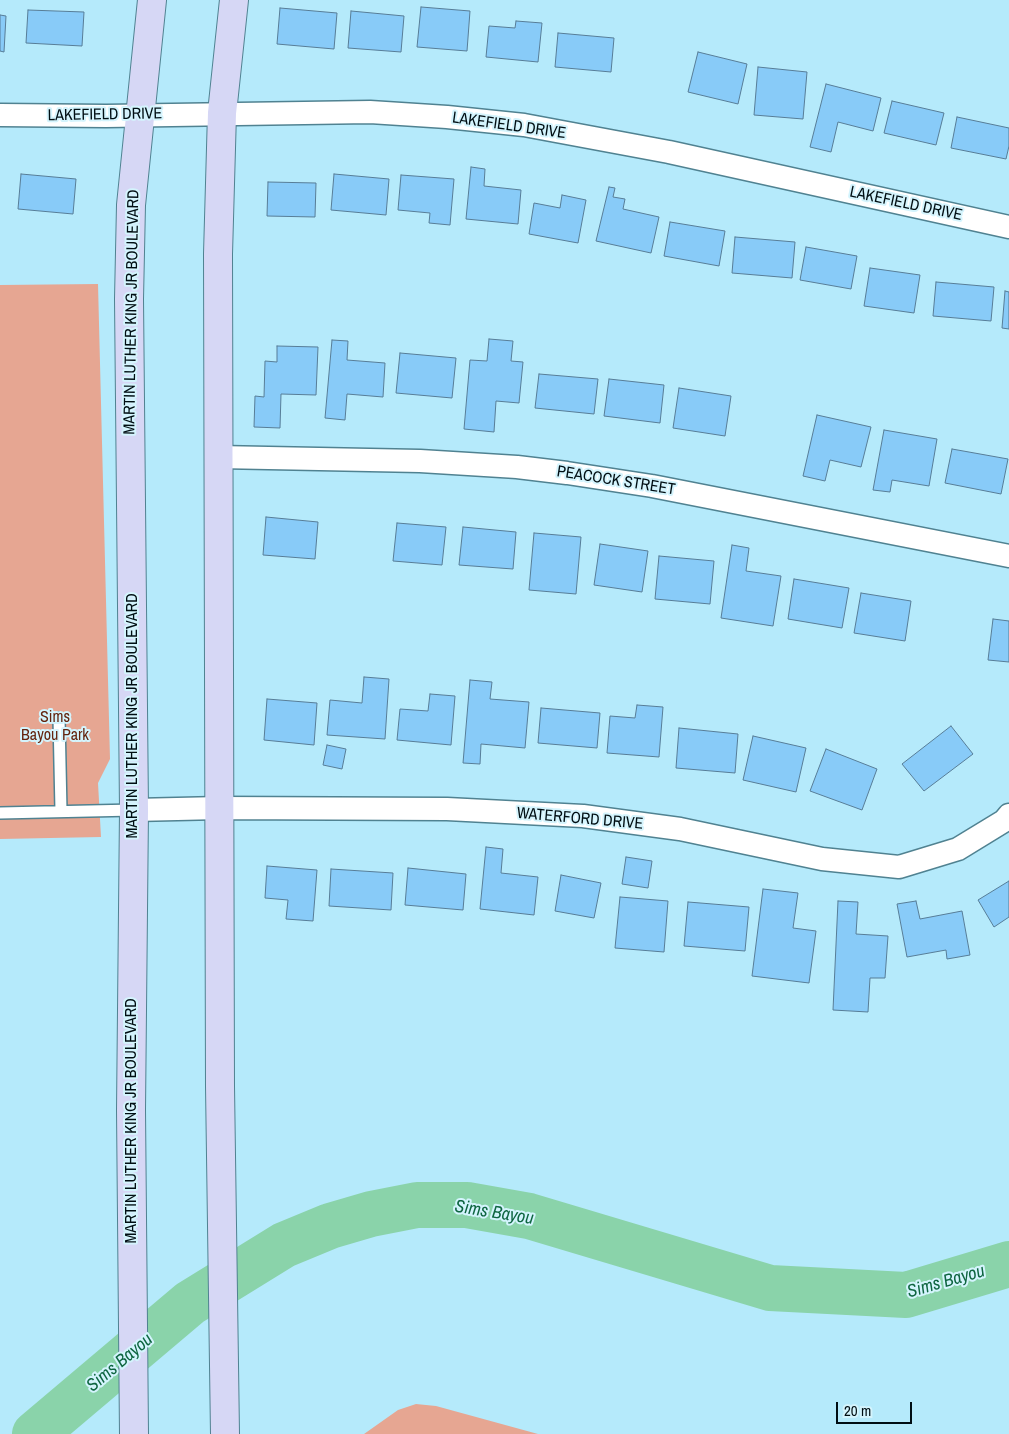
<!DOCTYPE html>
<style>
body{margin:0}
#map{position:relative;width:1009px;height:1434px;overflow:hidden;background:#b5eafb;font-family:"Archivo Narrow",sans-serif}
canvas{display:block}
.scale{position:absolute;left:836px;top:1402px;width:76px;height:22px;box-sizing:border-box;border:2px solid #000e13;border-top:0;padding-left:6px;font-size:15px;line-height:18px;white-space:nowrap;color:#000e13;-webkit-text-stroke:4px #d4f4fd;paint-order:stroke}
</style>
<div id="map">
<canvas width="1009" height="1434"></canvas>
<div class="scale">20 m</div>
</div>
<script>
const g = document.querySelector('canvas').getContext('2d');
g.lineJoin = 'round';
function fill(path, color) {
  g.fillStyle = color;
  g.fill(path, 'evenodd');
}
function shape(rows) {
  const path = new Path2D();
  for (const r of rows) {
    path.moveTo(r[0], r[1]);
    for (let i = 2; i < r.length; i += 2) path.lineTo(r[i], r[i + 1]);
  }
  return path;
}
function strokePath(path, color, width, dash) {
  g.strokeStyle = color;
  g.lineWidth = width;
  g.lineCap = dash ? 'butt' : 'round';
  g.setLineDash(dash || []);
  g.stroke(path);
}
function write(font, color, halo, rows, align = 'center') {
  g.font = font + ' "Archivo Narrow",sans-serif';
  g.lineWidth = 4;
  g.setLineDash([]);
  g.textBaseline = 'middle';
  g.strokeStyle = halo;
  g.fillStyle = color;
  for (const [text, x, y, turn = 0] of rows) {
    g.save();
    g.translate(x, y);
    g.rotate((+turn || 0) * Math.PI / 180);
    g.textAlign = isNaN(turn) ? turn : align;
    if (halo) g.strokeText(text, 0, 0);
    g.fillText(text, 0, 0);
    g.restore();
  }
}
const green = shape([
 [98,284,110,759,98,783,101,837,0,839,0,285],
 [416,1404,436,1406,538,1434,364,1434,398,1410]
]);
const river = shape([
 [35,1434,190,1303,284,1245,330,1226,371,1214,417,1205,467,1205,529,1216,770,1288,906,1295,1009,1264]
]);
const building = shape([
 [421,7,470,11,467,51,417,47,421,7],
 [280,8,337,13,334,49,277,44,280,8],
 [28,10,84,12,82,46,26,43,28,10],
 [351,11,404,16,401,52,348,48,351,11],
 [0,15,6,16,4,52,0,51,0,15],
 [516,21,542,23,538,62,486,57,489,26,515,28,516,21],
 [558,33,614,38,611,72,555,67,558,33],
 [698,52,747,64,738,104,688,92,698,52],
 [758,67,807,72,803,119,754,115,758,67],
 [826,84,881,98,873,131,838,122,831,152,810,147,826,84],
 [892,101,944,113,936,145,884,133,892,101],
 [957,117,1009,128,1009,146,1006,159,951,148,957,117],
 [471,167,485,169,484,186,521,190,518,224,466,219,471,167],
 [21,174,76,179,73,214,18,209,21,174],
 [334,174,389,179,386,215,331,210,334,174],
 [401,175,454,179,450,225,429,223,430,213,398,210,401,175],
 [268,182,316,183,315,217,267,216,268,182],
 [609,187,615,188,613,197,625,199,623,209,659,217,651,253,596,241,609,187],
 [562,195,586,200,578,243,529,234,534,203,560,208,562,195],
 [670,222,725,231,719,266,664,256,670,222],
 [735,237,795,242,792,278,732,273,735,237],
 [806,247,857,256,851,289,800,280,806,247],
 [870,268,920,275,914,313,864,306,870,268],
 [936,282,994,287,991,321,933,316,936,282],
 [1005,291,1009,292,1009,329,1002,328,1005,291],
 [489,339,513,341,511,361,523,362,519,403,496,401,494,432,464,429,470,360,487,361,489,339],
 [332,340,348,341,347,360,385,363,383,397,347,394,345,420,325,418,332,340],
 [277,346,318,347,316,395,281,394,280,428,254,427,255,396,264,397,265,361,277,362,277,346],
 [400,353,456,358,452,398,396,393,400,353],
 [539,374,598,379,594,414,535,408,539,374],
 [609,379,664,385,660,423,604,416,609,379],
 [679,388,731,396,725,436,673,428,679,388],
 [817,415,871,427,861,467,830,460,825,481,803,476,817,415],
 [884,430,937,439,929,486,892,480,890,492,873,490,884,430],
 [952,449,1008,459,1001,494,945,483,952,449],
 [266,517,318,522,315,559,263,555,266,517],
 [397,523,446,527,442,565,393,561,397,523],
 [463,527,516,532,513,569,459,565,463,527],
 [534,533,581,537,576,594,529,590,534,533],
 [600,544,648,551,642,592,594,585,600,544],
 [732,545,749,548,746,571,781,576,773,626,721,618,732,545],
 [659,556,714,561,710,604,655,599,659,556],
 [794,579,849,588,842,628,788,619,794,579],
 [861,593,911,601,905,641,854,633,861,593],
 [993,619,1009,621,1009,662,988,660,993,619],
 [364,677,389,679,385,739,327,735,330,700,362,703,364,677],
 [470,680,492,682,490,699,529,702,525,748,481,744,480,764,463,763,470,680],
 [430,694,455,696,451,745,397,740,400,709,428,711,430,694],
 [267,699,317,703,314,745,264,740,267,699],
 [637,705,663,707,659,757,607,753,610,716,635,718,637,705],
 [541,708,600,713,597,748,538,743,541,708],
 [951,726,973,754,924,791,902,764,951,726],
 [679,728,738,734,735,773,676,768,679,728],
 [753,736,806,748,796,792,743,780,753,736],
 [327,745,346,749,342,769,323,765,327,745],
 [826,749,877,769,862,810,810,791,826,749],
 [486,847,503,849,501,873,538,877,534,915,480,909,486,847],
 [626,857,652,861,648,888,622,884,626,857],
 [267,866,317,870,313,921,286,919,288,900,265,898,267,866],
 [408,868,466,874,463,910,405,905,408,868],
 [331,869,393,873,391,910,329,906,331,869],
 [561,875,601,883,594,918,555,911,561,875],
 [1009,881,1009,917,994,927,978,900,1009,881],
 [763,889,798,893,793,928,816,931,809,983,752,976,763,889],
 [620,897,668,901,664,952,615,948,620,897],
 [838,901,858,902,856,934,888,936,885,978,870,978,868,1012,833,1010,838,901],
 [916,901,920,919,962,911,970,955,947,959,946,950,907,957,897,904,916,901],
 [688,902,749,907,745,951,684,946,688,902]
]);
const service = shape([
 [59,718,61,811],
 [0,813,134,810]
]);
const minor = shape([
 [0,115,106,116,370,112,447,117,524,125,669,152,1009,227],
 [218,457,420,461,517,467,567,473,652,486,1009,556],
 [134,810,220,808,447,809,583,816,680,829,822,859,899,867,958,849,1004,821,1009,815]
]);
const secondary = shape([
 [134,1434,131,1110,134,810,129,299,131,205,152,0],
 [225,1434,220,1086,218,254,222,113,234,0]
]);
const streetNames = [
 ["LAKEFIELD DRIVE",105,115,-1],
 ["LAKEFIELD DRIVE",509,126,8],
 ["LAKEFIELD DRIVE",906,204,12],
 ["MARTIN LUTHER KING JR BOULEVARD",132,312,-89],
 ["PEACOCK STREET",616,481,9],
 ["MARTIN LUTHER KING JR BOULEVARD",133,716,-90],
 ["WATERFORD DRIVE",580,819,5],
 ["MARTIN LUTHER KING JR BOULEVARD",132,1121,-90]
];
const parkNames = [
 ["Sims",55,718],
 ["Bayou Park",55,736]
];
const waterNames = [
 ["Sims Bayou",494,1213,9],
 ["Sims Bayou",946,1282,-16],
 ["Sims Bayou",120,1363,-40]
];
fill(green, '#e6a692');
strokePath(river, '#8ad3aa', 46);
fill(building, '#88cbf8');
strokePath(building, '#577d97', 1);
strokePath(service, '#508291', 14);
strokePath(minor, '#508291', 25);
strokePath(secondary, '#508291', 30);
strokePath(service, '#fff', 11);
strokePath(minor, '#fff', 22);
strokePath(secondary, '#d6d7f5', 28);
write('16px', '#000e13', '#d4f4fd', streetNames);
write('16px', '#64240e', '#d4f4fd', parkNames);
write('italic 18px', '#0e6540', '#d4f4fd', waterNames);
</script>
